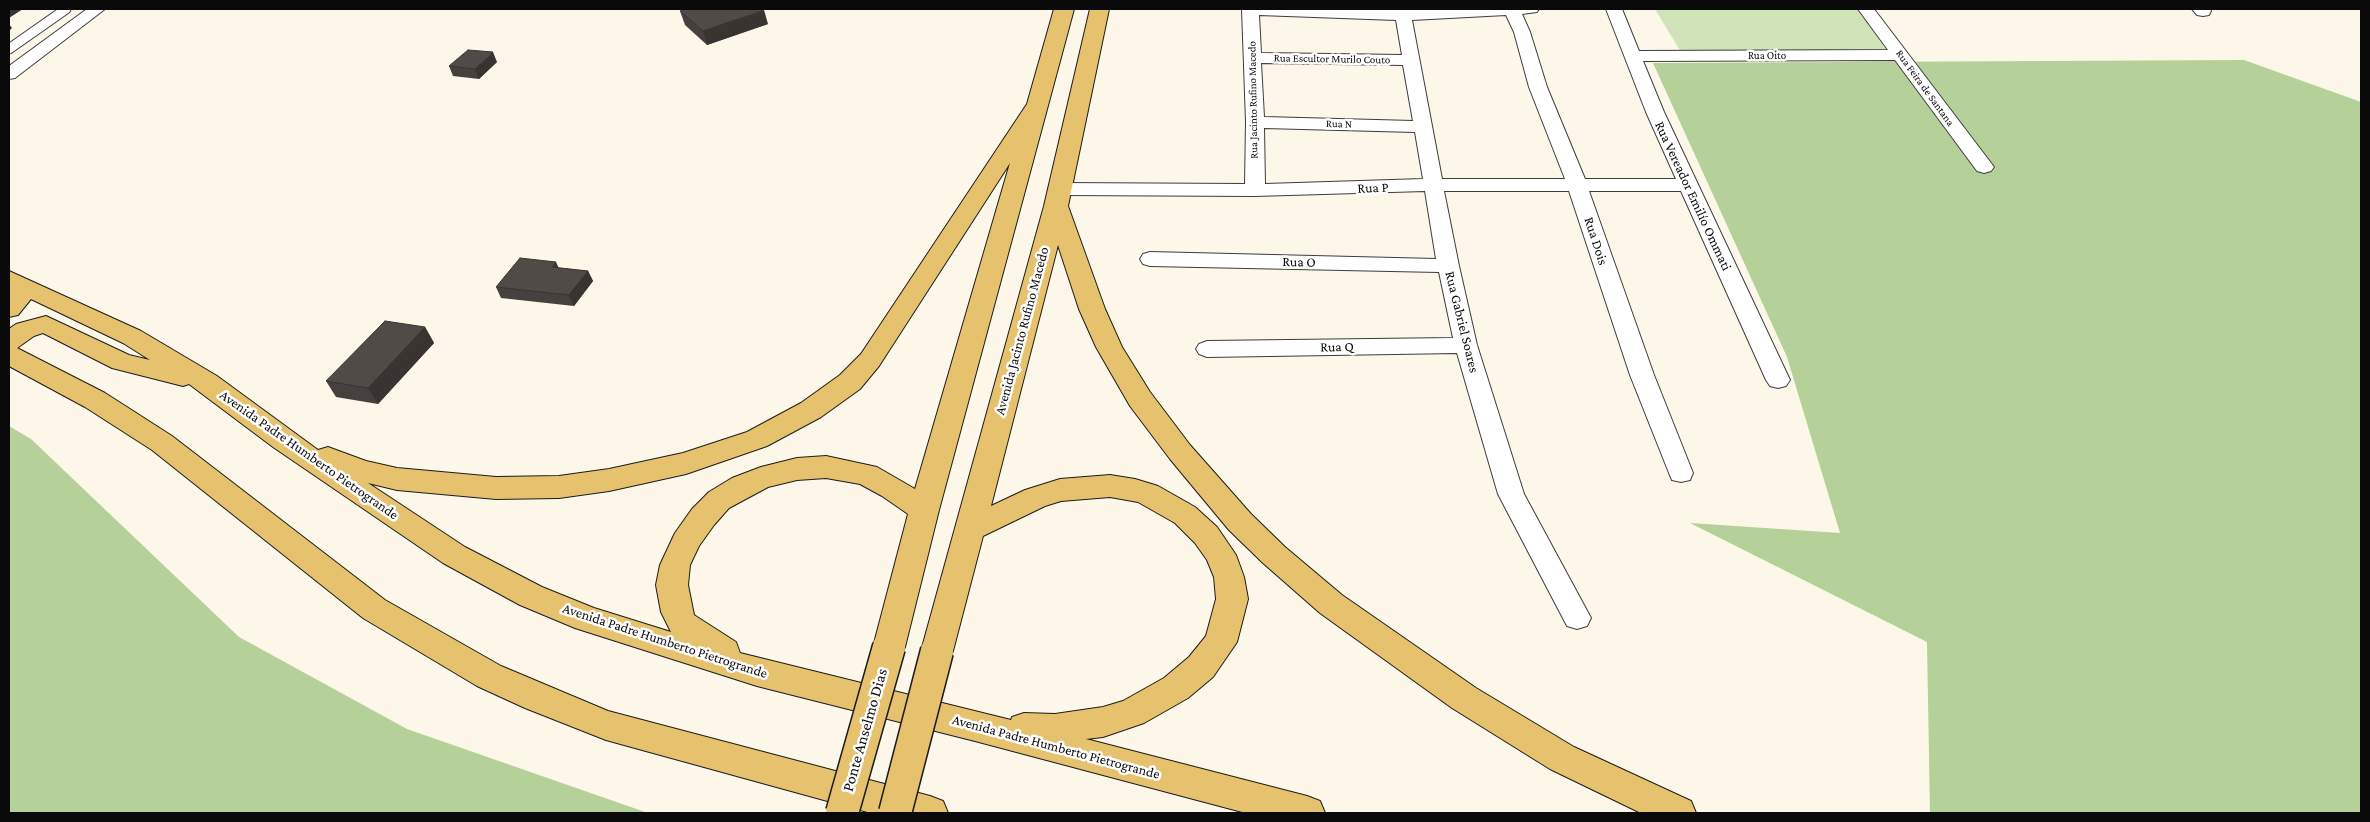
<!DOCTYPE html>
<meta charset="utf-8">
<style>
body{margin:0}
#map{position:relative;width:2370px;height:822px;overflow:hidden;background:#fcf7e9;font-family:"Crimson Pro",serif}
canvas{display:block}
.frame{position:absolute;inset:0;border:10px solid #0a0a0a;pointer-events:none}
</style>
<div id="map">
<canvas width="2370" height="822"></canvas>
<div class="frame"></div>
</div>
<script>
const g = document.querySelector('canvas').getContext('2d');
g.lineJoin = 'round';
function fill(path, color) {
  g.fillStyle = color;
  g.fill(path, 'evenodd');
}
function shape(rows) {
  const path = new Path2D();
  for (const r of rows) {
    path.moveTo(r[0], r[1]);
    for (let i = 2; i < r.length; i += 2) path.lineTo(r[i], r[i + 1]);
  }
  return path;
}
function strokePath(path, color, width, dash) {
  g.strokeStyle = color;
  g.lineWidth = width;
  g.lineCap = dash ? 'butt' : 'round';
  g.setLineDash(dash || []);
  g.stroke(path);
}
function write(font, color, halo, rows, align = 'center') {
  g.font = font + ' "Crimson Pro",serif';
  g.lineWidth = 5;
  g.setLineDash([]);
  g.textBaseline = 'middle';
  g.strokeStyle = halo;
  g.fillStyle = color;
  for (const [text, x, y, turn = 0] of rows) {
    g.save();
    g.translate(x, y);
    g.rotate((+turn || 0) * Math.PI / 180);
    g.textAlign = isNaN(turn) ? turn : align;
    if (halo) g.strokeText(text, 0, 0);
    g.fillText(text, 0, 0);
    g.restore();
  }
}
const green = shape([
 [1655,9,1858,9,1887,51,1681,52]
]);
const forest = shape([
 [2244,60,2361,102,2361,813,1930,813,1927,642,1690,523,1840,533,1787,357,1653,63],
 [9,426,31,439,239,637,407,729,648,813,9,813]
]);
const lane = shape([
 [9,49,66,9]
]);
const street = shape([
 [87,9,105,9,15,78,9,79,9,66,87,9],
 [1242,9,1539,9,1537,12,1522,14,1530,32,1547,87,1585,179,1676,179,1646,112,1606,9,1622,9,1639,51,1888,50,1858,9,1874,9,1994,167,1991,171,1984,173,1977,171,1895,60,1643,61,1664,112,1790,380,1786,386,1778,388,1770,386,1766,380,1681,191,1589,191,1654,375,1693,473,1690,480,1681,482,1672,480,1669,473,1630,375,1569,191,1444,191,1459,266,1477,345,1524,494,1591,618,1587,626,1577,629,1567,626,1498,494,1457,353,1207,357,1199,354,1196,349,1199,344,1207,341,1453,338,1439,272,1150,266,1143,264,1140,259,1143,254,1150,252,1436,259,1425,191,1255,196,1060,195,1053,193,1050,189,1053,185,1060,183,1245,184,1246,122,1242,9],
 [1259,15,1396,20,1402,55,1261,53,1259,15],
 [1506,15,1514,32,1529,87,1565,179,1442,179,1412,20,1506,15],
 [1261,63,1403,65,1413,121,1264,117,1261,63],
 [1264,128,1415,132,1423,179,1265,184,1264,128],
 [2192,9,2210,9,2211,11,2209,15,2203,16,2197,15,2192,9]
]);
const primary = shape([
 [1054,9,1074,9,939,510,905,647,900,657,889,661,878,657,873,647,908,514,882,496,860,484,826,478,797,480,768,487,729,508,714,525,699,546,690,565,688,585,694,615,736,642,740,653,1011,720,1012,717,1024,713,1055,714,1103,707,1123,701,1164,678,1189,657,1206,636,1216,599,1214,577,1207,560,1195,543,1175,523,1138,502,1110,497,1061,501,1045,506,983,536,953,651,949,661,937,665,925,661,921,651,1044,206,1090,9,1109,9,1068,206,1105,309,1122,347,1150,392,1190,445,1251,514,1285,547,1342,595,1476,688,1574,747,1691,801,1696,813,1641,813,1550,769,1452,708,1320,613,1263,563,1229,530,1170,459,1130,406,1096,347,1079,309,1058,245,991,506,1025,490,1060,479,1110,475,1135,479,1158,486,1195,507,1217,527,1236,555,1244,577,1248,599,1237,642,1213,677,1188,698,1144,723,1103,737,1086,739,1307,796,1320,801,1325,813,1246,813,975,741,757,686,575,628,520,605,443,563,273,447,189,384,183,386,112,368,43,333,34,336,17,348,105,393,172,436,385,600,501,666,608,711,930,796,943,801,948,813,871,813,606,740,525,708,477,686,363,618,152,450,85,407,9,366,9,329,16,324,46,316,129,355,150,360,123,343,31,299,18,315,9,317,9,271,141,331,217,376,318,450,328,447,366,461,397,468,496,477,559,476,609,469,683,453,747,432,801,403,840,375,861,354,1027,104,1054,9],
 [1010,163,915,489,877,467,826,456,797,458,761,467,732,478,709,492,692,509,675,533,660,565,656,585,661,612,671,632,594,608,542,587,465,547,368,483,397,490,496,499,559,498,609,491,686,474,767,446,821,417,860,389,879,366,1010,163]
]);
const primaryBridge = shape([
 [842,813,889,647],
 [895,813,937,651]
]);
const wall = shape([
 [680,11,768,24,707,45,685,25],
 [497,62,479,79,453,76,449,66],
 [559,268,588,271,593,281,574,306,501,298,496,287],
 [425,327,434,343,378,404,336,397,326,381]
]);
const shadedWall = shape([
 [9,9,23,9,9,18],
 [764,10,768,24,707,45,703,31],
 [9,24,12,28,9,31],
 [493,52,497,62,479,79,475,69],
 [556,262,561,273,552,267],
 [588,271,593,281,574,306,569,295],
 [425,327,434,343,378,404,368,388]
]);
const building = shape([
 [686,9,763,9,764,10,703,31,680,11,686,9],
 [468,50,493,52,475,69,449,66,468,50],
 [520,258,556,262,552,267,588,271,569,295,496,287,520,258],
 [385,321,425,327,368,388,326,381,385,321]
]);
const farStreetnames = [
 ["Rua Oito",1767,56],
 ["Rua Escultor Murilo Couto",1332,59,1],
 ["Rua Feira de Santana",1925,88,54],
 ["Rua Jacinto Rufino Macedo",1253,100,-91],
 ["Rua N",1339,124,2]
];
const streetNames = [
 ["Rua P",1373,188,-2],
 ["Rua Vereador Emilío Ommati",1693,196,65],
 ["Rua Dois",1596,241,72],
 ["Rua O",1299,262,1],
 ["Rua Gabriel Soares",1462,322,76],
 ["Avenida Jacinto Rufino Macedo",1022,331,-75],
 ["Rua Q",1337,347,-1],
 ["Avenida Padre Humberto Pietrogrande",309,455,35],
 ["Avenida Padre Humberto Pietrogrande",665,641,18],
 ["Avenida Padre Humberto Pietrogrande",1056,747,15]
];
const nearStreetnames = [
 ["Ponte Anselmo Dias",865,730,-74]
];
fill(green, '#d0e2b8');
fill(forest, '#b5d099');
strokePath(lane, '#3d3d3d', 11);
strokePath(street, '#3d3d3d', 2);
strokePath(primary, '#1b1b1b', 2);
strokePath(lane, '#fff', 9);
fill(street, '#fff');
fill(primary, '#e7c26e');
strokePath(primaryBridge, '#1b1b1b', 35, []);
strokePath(primaryBridge, '#e7c26e', 32);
fill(wall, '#46403e');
fill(shadedWall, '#393432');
fill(building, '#514b48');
strokePath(building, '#393432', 1);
write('11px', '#0a0a0a', '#fff', farStreetnames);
write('14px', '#0a0a0a', '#fff', streetNames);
write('16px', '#0a0a0a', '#fff', nearStreetnames);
</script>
